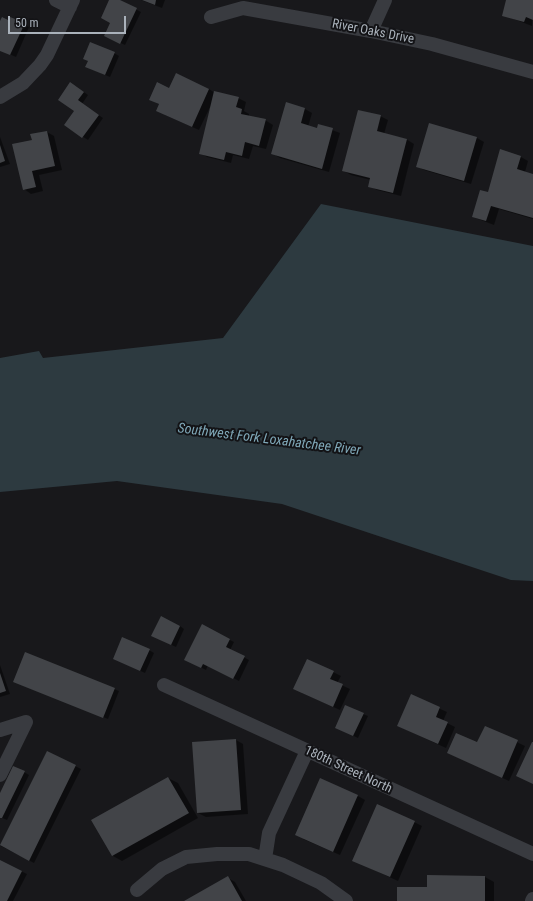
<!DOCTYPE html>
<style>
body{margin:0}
#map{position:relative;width:533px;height:901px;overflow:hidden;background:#18181b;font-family:"Roboto Condensed",sans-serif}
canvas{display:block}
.scale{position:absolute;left:8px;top:16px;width:118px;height:18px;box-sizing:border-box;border:2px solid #aab2bb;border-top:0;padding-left:5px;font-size:12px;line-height:14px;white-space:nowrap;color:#aab2bb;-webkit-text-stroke:3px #131316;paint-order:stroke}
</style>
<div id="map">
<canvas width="533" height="901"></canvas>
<div class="scale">50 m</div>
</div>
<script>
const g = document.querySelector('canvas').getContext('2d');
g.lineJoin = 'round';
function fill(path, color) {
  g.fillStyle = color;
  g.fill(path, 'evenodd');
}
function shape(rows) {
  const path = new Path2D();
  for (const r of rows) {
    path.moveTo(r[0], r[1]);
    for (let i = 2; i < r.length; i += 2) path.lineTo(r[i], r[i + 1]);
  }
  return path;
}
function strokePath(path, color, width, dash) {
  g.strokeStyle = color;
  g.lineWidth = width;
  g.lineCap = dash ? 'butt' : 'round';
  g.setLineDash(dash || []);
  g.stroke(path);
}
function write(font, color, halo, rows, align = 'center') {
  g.font = font + ' "Roboto Condensed",sans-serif';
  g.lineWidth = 4;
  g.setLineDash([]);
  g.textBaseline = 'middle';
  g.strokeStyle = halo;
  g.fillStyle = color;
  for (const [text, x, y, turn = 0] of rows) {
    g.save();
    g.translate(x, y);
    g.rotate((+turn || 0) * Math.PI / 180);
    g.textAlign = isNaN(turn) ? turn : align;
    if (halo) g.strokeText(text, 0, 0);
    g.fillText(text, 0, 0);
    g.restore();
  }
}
const water = shape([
 [321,204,533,246,533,581,511,580,282,504,117,481,0,492,0,358,39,351,43,358,223,338]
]);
const shadow = shape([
 [111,0,118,0,141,12,125,45,110,38],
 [141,0,165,0,162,8],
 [507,0,533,0,532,26,503,15],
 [10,18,29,27,16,57,0,50,0,23,9,21],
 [114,53,119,56,110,77,91,69],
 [75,86,88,95,82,104,103,118,88,140,65,125,75,110],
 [170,89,209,89,215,93,238,98,246,102,244,111,249,114,249,116,265,120,273,125,266,149,253,146,249,159,233,155,231,163,207,157,200,153,211,105,199,130,165,115,160,105,150,99],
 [305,109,312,113,308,127,318,129,319,125,340,133,329,172,280,158,272,153],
 [380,116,388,120,384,134,406,139,414,144,401,196,377,190,370,186,371,180,351,175,344,171],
 [47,132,54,136,62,170,39,175,43,191,31,194,24,189,33,141],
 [0,137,10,164,0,167],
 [477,138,484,142,471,184,424,170,417,166],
 [501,151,521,157,528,161,525,172,533,175,533,219,499,209,494,225,473,217,489,193],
 [180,626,184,629,176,647,157,638],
 [202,626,234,642,230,650,249,660,239,681,208,665,206,670,190,662],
 [149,650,154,653,145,673,119,661],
 [0,665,10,694,0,697],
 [333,672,341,676,337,683,350,689,340,710,302,693],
 [19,684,114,689,119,691,108,719],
 [412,696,447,712,443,721,455,727,446,748,398,726],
 [363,714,368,716,358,738,341,730],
 [485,727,525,746,509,781,448,753,478,744],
 [236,740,243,744,248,814,206,817,198,813],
 [47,752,81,769,34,863,1,846],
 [24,772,29,775,7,820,0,817,0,795],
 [168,778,178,783,198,818,122,861,113,856],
 [358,796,365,800,340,855,303,839],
 [414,822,422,826,398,881,361,864],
 [0,861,27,874,13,901,0,901],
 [485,877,494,882,494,901,398,901,428,888],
 [228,878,235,882,246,901,186,901]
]);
const building = shape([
 [109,0,120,0,137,8,120,44,104,36,110,23,101,18],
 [142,0,156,0,155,5],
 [506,0,533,0,533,20,526,17,524,22,502,16],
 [2,17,8,20,10,17,25,23,10,55,0,51,0,21],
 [90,42,115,52,105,75,85,67,88,61,83,59],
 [176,73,209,89,192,127,156,111,159,104,149,100,157,82,169,88],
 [70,82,84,92,78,100,99,115,82,138,64,125,74,111,58,100],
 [214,91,239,97,236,107,242,109,241,114,266,119,259,146,245,142,242,156,226,152,224,160,199,154],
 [286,102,305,108,301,123,317,128,318,124,333,128,322,169,271,154],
 [358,110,381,115,377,131,407,139,393,193,368,187,370,178,342,171],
 [429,123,477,137,464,181,416,167],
 [47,131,55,166,32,171,36,187,23,190,12,144,32,140,30,134],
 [0,145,5,161,0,163],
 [500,149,521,156,517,169,533,174,533,218,491,206,486,221,472,217,480,190,488,192],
 [161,616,180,626,171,645,151,636],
 [202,624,230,639,226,647,245,656,233,679,203,664,201,668,184,660],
 [122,637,150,649,140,671,113,659],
 [25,652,115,688,103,718,13,682],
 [307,659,334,671,330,679,343,684,333,707,293,689],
 [0,673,6,691,0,693],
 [411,694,440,707,436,717,448,722,438,744,397,726],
 [345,705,364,713,353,736,335,728],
 [485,726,518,740,502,778,447,753,456,733,477,742],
 [236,739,241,810,197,813,192,742],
 [532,742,533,742,533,784,516,776],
 [47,751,76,765,29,861,0,845],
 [13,766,25,771,2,818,0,818,0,793],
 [168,777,189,813,112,856,91,820],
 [320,778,358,795,333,852,295,835],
 [377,804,415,821,390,877,352,861],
 [0,860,22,871,7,901,0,901],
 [427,875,485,876,485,901,397,901,397,887,427,887],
 [228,876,242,901,184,901]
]);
const minor = shape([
 [56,0,70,7],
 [211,17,243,8,371,31,432,44,533,72],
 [371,31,385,0],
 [0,97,23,83,40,65,47,55,73,0],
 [164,685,533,854],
 [0,730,26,722,0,775],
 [265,859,269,833,307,751],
 [137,890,162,869,186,857,217,854,249,854,283,865,321,883,346,901],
 [532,901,533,899]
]);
const streetNames = [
 ["River Oaks Drive",373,32,11],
 ["180th Street North",348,770,25]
];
const waterNames = [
 ["Southwest Fork Loxahatchee River",269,440,7]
];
fill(water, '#2d3a40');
fill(shadow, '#0007');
fill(building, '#424448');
strokePath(minor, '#393b40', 14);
write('13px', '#aab2bb', '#131316', streetNames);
write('italic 14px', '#7fa7b7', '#131316', waterNames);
</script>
